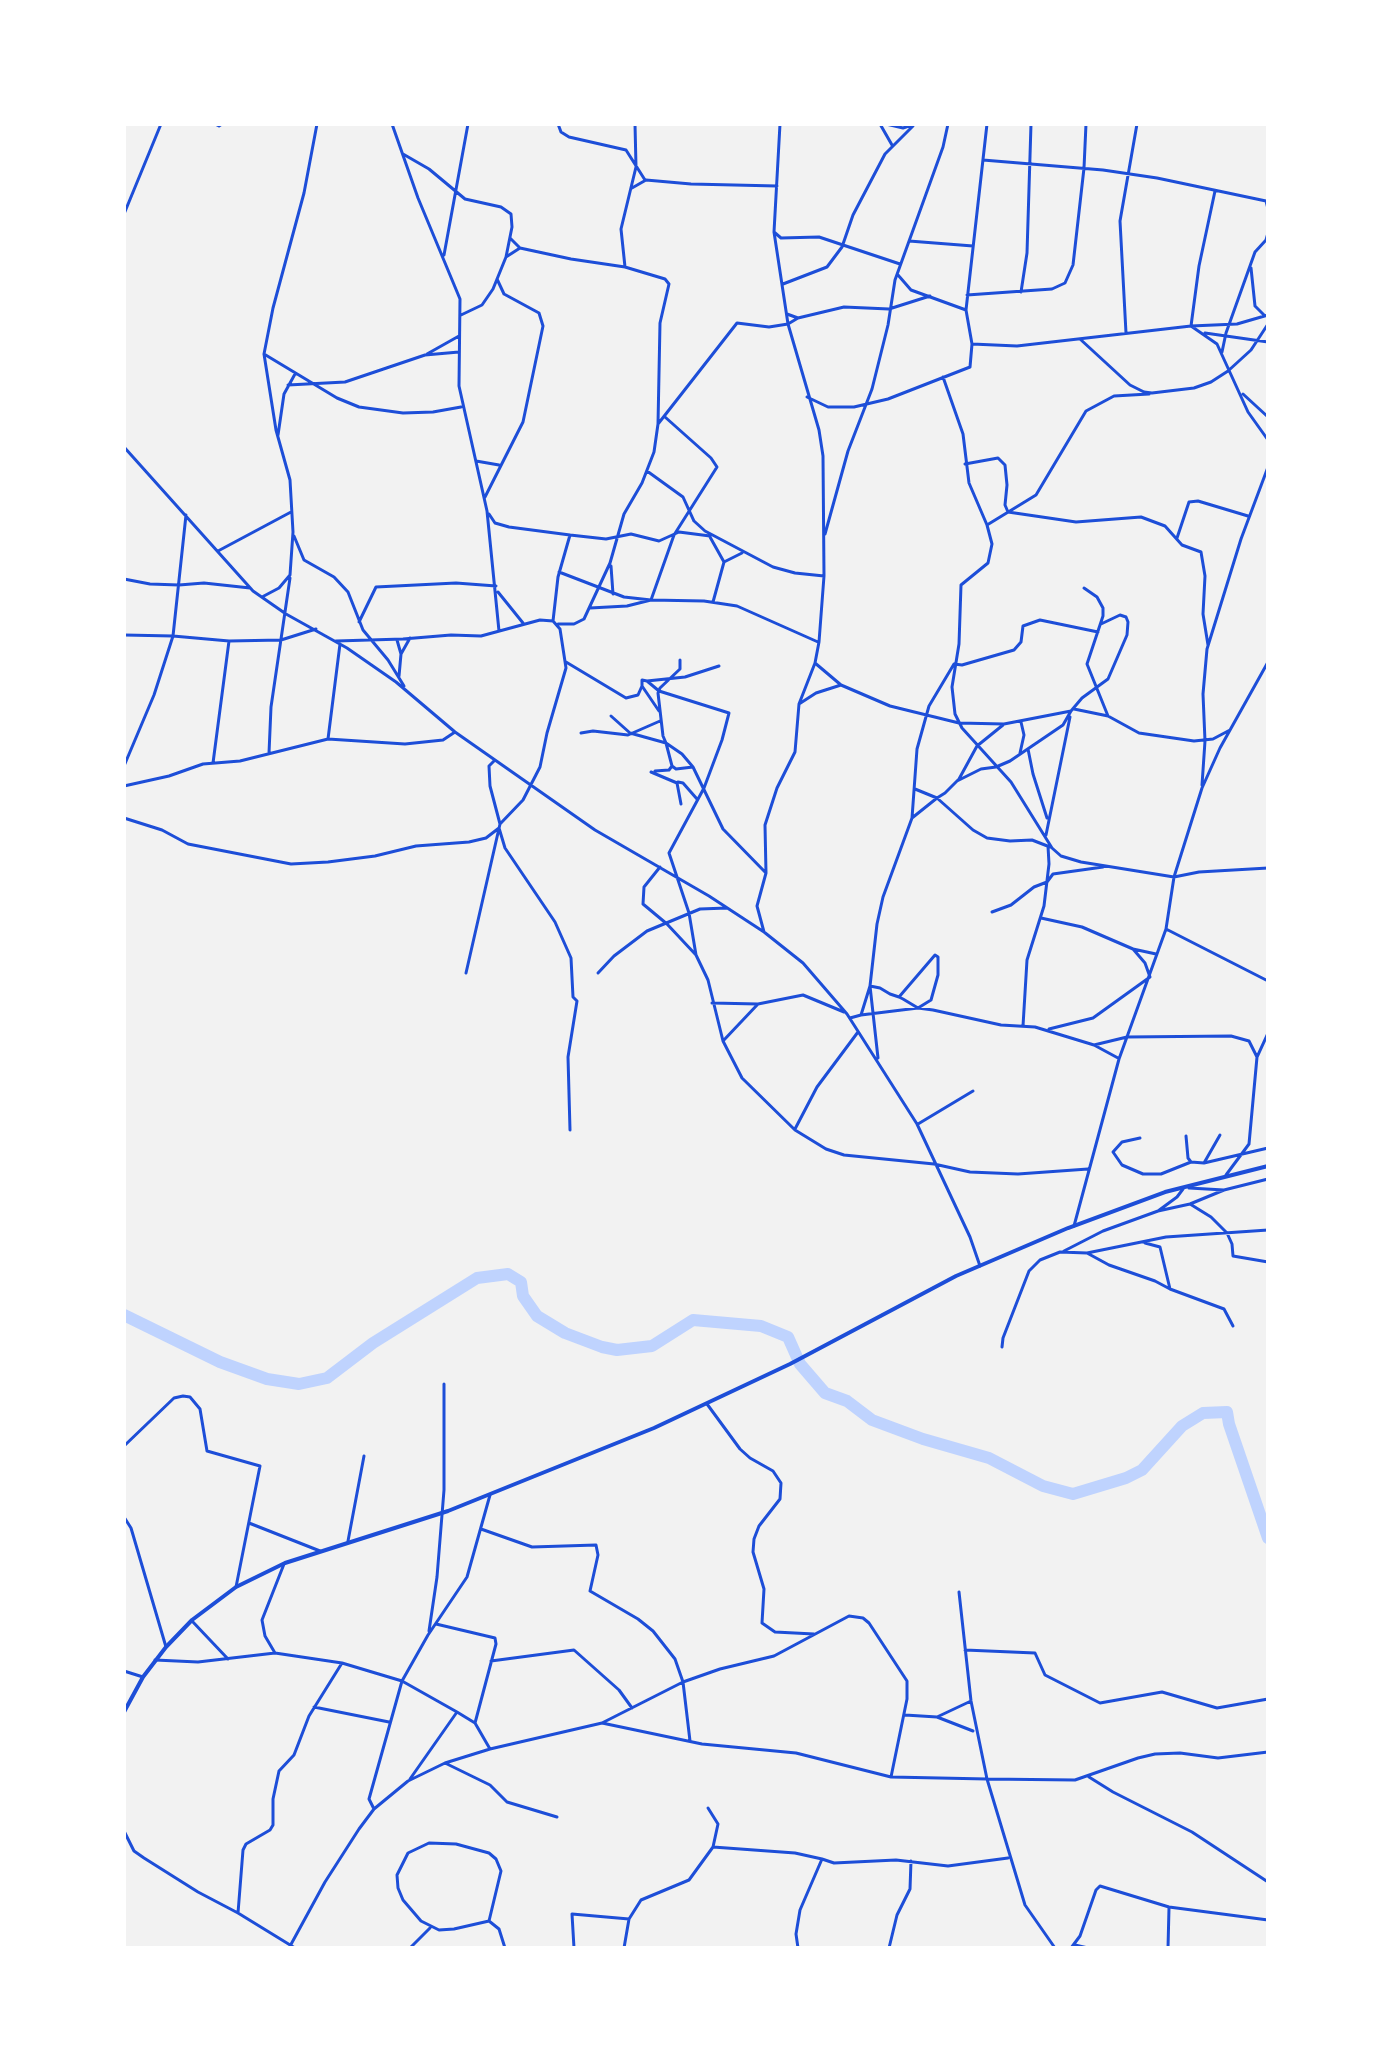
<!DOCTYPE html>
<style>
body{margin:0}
#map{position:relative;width:1392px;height:2072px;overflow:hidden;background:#f2f2f2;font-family:"DM Sans",sans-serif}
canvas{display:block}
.frame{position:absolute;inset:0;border:126px solid #fff;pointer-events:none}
</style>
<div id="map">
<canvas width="1392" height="2072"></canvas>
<div class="frame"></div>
</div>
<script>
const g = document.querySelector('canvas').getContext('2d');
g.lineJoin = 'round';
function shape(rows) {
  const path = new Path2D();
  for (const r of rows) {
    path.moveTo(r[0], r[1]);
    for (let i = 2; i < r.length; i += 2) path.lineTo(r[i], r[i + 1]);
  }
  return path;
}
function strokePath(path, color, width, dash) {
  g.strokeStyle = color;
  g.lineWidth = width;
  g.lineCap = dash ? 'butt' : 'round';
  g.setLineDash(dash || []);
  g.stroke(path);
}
const river = shape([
 [124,1315,220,1362,267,1379,299,1384,327,1378,373,1343,477,1278,508,1274,521,1282,523,1296,537,1316,565,1333,602,1347,617,1350,652,1346,693,1320,761,1326,788,1337,800,1364,825,1393,847,1401,872,1420,923,1439,989,1458,1043,1486,1073,1494,1126,1478,1142,1470,1182,1426,1203,1413,1227,1412,1229,1424,1268,1538]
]);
const minor = shape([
 [215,124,219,126,222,124],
 [392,124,418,198,460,299,459,386,487,511,499,631],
 [558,124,561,132,569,137,626,150,645,180],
 [880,124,892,145],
 [886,124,903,128,915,124],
 [403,154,429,169,465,199,501,207,511,214,512,227,506,257,493,289,482,305,461,315],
 [983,160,1103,170,1157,178,1266,201,1268,209],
 [632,188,646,180,691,184,777,186],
 [1215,191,1199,266,1191,326,1217,344,1248,412,1268,440],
 [124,214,161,124],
 [774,232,781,238,819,237,900,264],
 [510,238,520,248,571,259,625,267,665,279,669,284,660,323,658,424,654,452,642,483,624,514,610,563,584,619,574,624,558,624],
 [909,241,973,246],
 [444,255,468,124],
 [506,257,520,248],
 [625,267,621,229,636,167,635,124],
 [1251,268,1255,306,1265,316],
 [783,284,827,267,842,247,853,215,885,154,913,126],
 [1021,292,1027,253,1031,124],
 [967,295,1052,289,1065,283,1073,265,1084,168,1086,124],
 [966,310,987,124],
 [787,314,798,318,844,307,889,309,930,296],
 [1126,333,1120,221,1137,124],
 [1205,333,1268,342],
 [1080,339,1130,385,1144,392,1152,393,1194,388,1211,382,1228,371,1251,350,1268,324],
 [972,344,1017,346,1191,326,1237,324,1268,315],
 [1222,352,1226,333,1255,252,1266,240,1268,233],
 [264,354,337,398,359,407,403,413,433,412,461,407],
 [427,354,459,336],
 [943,377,963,434,969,483,987,525,992,544,988,563,961,585,959,644,952,687,955,714,962,728,1011,782,1052,848,1061,856,1081,862,1174,877,1199,872,1268,868],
 [288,385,345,382,425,355,459,352],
 [1243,394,1268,417],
 [807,397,828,407,854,407,888,399,970,367,972,344,966,310,911,290,898,275],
 [658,424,737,323,769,327,788,324,798,318],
 [278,435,284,394,295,374],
 [124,447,253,591,286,614,347,648,396,682,455,732,595,830,709,896,764,932,803,963,847,1014,917,1124,970,1237,980,1266],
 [476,461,499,465],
 [965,464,998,458,1005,465,1007,485,1005,505,1008,512,1076,522,1141,517,1165,526,1182,545,1201,552,1205,576,1203,614,1208,645],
 [647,471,683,497,694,521,705,531,773,567,795,573,824,576],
 [485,497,523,422,543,326,539,313,504,294,497,279],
 [489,514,495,523,509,527,570,535,558,577,553,621],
 [987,525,1036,495,1086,411,1114,396,1149,394],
 [825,534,848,451,872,389,888,325,895,280,943,147,948,124],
 [570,535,606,539,631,534,659,541,679,532,710,536],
 [294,536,304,560,334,577,348,592,363,630,388,660,404,686],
 [710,537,724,562,713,602],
 [1177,538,1189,502,1198,501,1248,516],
 [218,551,291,512],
 [724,562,742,553],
 [611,566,613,594],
 [559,572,624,597,651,600,704,601,737,606,818,642],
 [124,579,150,584,179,585,204,583,250,588],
 [1084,588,1097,597,1103,608,1103,616,1087,664,1108,716],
 [498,592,523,623],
 [262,597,279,588,290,575,293,532,290,480,276,430,264,354,273,308,304,193,317,124],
 [590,608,627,606,651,600,674,535,717,467,711,458,665,417],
 [359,622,376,587,456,583,496,586],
 [124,635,173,636,229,641,281,640,316,629],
 [397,640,401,654],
 [336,641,403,639,451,635,481,636,540,620,553,621,560,629,566,668,547,733,540,767,523,800,500,824,466,973],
 [680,660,680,669,660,688,658,693,663,736,666,743,682,754,693,767,723,829,766,873],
 [566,662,626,698,638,695,642,686],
 [815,663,841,685,890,706,959,723,1004,724,1071,711,1082,698,1108,679,1127,635,1128,622,1126,617,1120,615,1101,624],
 [399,676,401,654,410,638],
 [647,681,685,677,719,666],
 [799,704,816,693,841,685],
 [1074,709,1108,716,1139,733,1194,741,1213,739,1230,730],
 [659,711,642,686,642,680,647,681,659,691,729,713,722,740,704,788,669,853,689,913,696,955],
 [611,716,630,733,666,743,672,766],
 [581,733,593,731,628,735,660,721],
 [328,739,340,644],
 [1028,749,1033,774,1047,818],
 [269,753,271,707,290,578],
 [1020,753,1024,735,1021,722],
 [494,761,489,766,490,786,500,824],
 [213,763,229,641],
 [124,766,154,695,173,636,186,515],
 [655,771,669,770,672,766,676,769,693,767],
 [651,772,677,783,681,804],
 [957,781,981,769,996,767,1010,761,1063,725,1071,711],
 [678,782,683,783,697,799],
 [1202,785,1205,741,1203,694,1207,649,1241,539,1268,467],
 [124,786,169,776,203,764,240,761,328,739,405,744,443,740,455,732],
 [915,789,937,798,945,793,959,779,977,746,1003,725],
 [124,818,162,830,188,844,291,864,328,862,375,856,416,846,469,842,486,838,499,828,505,848,555,922,571,958,573,997,577,1001,568,1057,570,1130],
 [912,818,937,798,973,830,987,838,1010,841,1032,840,1050,847],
 [1046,835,1070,717],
 [660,867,644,887,643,904,667,924,696,955,708,980,723,1041,742,1078,795,1130,826,1149,844,1155,934,1164,970,1172,1018,1174,1088,1169],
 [992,912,1011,905,1034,887,1047,882,1053,874,1103,867],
 [1041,918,1082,927,1133,949,1145,963,1150,977,1093,1018,1049,1029],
 [1166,929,1268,981],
 [764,932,757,906,766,873,765,825,777,788,795,752,799,704,815,663,819,642,824,576,823,456,819,430,788,324,774,232,780,124],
 [1133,949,1156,954],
 [598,973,614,956,647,931,700,909,727,908],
 [712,1003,758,1004,803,995,844,1012],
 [861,1015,918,1008,933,1010,1001,1025,1035,1027,1094,1045,1127,1037,1231,1036,1249,1041,1257,1057],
 [850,1018,861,1015,870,986,880,988,890,994,899,997,903,999,918,1008,931,1000,938,975,938,957,935,955,899,997],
 [1023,1026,1027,960,1044,906,1049,864,1048,846],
 [723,1041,758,1004],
 [1094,1045,1118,1058],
 [878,1058,870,986,877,924,883,897,912,818,917,749,929,706,954,664,962,665,1014,650,1021,642,1023,626,1040,620,1098,632],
 [918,1124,973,1091],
 [795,1129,817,1087,858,1032],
 [1220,1135,1204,1163,1268,1148],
 [1186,1136,1188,1158,1191,1162,1204,1163],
 [1140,1138,1122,1142,1113,1152,1122,1165,1143,1174,1161,1174,1191,1162],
 [1226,1175,1249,1144,1257,1057,1268,1033],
 [1189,1188,1224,1190,1268,1179],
 [1183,1189,1177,1197,1158,1211,1190,1204,1224,1190],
 [1190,1204,1211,1217,1227,1233,1232,1244,1233,1256,1268,1262],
 [1074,1226,1119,1059,1166,929,1174,877,1202,788,1220,748,1268,662],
 [1145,1243,1160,1247,1170,1289,1224,1309,1233,1326],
 [1064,1251,1103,1231,1158,1211],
 [1087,1253,1109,1265,1155,1281,1170,1289],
 [1002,1347,1003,1338,1029,1271,1040,1260,1060,1252,1087,1253,1166,1237,1268,1230],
 [707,1404,740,1449,750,1458,773,1471,781,1483,780,1499,759,1526,754,1539,753,1552,764,1589,762,1623,775,1632,814,1634],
 [124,1446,174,1398,183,1396,190,1397,200,1409,207,1451,260,1466,236,1587],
 [124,1517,131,1528,166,1647],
 [249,1523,320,1551],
 [481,1529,532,1547,596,1545,598,1555,590,1591,638,1619,653,1631,675,1659,683,1682,720,1669,774,1656,849,1616,863,1618,869,1623,907,1681,907,1699,891,1777],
 [348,1541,364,1456],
 [959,1592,971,1701,987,1779,1075,1780,1138,1758,1155,1754,1180,1753,1218,1758,1268,1752],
 [192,1621,228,1659],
 [436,1624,495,1638,496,1644,475,1723],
 [429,1631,437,1577,444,1490,444,1384],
 [965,1650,1035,1653,1045,1675,1100,1703,1162,1692,1217,1708,1268,1699],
 [275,1653,265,1636,262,1620,284,1564],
 [155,1660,198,1662,275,1653,342,1663,402,1681,457,1712,410,1779],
 [491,1661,574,1650,619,1690,632,1708],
 [124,1671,143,1677],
 [971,1701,937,1717,973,1731],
 [314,1707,389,1722],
 [457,1712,475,1723,490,1749],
 [905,1715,937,1717],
 [602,1723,683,1682,690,1741],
 [445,1763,490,1785,507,1802,557,1817],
 [1089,1777,1113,1792,1192,1832,1268,1882],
 [374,1809,369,1799,402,1681,428,1635,467,1577,490,1495],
 [124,1831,134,1851,144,1858,198,1892,238,1913],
 [713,1847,795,1853,822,1859,800,1910,796,1934,798,1948],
 [822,1859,834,1863,896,1860,948,1866,1008,1858],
 [489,1921,501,1871,496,1859,489,1853,456,1844,429,1843,408,1853,397,1875,398,1888,403,1900,421,1921,439,1930,454,1929,489,1921,499,1929,505,1948],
 [1075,1945,1088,1948],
 [289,1948,325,1882,359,1829,374,1809,408,1781,445,1763,490,1749,602,1723,702,1744,796,1753,891,1777,987,1779,1025,1905,1055,1948],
 [295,1948,238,1913,243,1850,246,1844,270,1830,273,1825,273,1799,279,1771,294,1755,309,1716,342,1663],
 [410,1948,430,1928],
 [574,1948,572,1914,629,1919,641,1900,689,1880,713,1847,718,1824,708,1808],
 [624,1948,629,1919],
 [889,1948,897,1915,910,1889,911,1861],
 [974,1948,988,1948],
 [1071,1948,1080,1936,1096,1890,1100,1886,1169,1907,1268,1920],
 [1168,1948,1169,1908]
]);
const tertiary = shape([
 [124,1712,143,1677,166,1647,192,1620,236,1587,285,1563,448,1511,654,1428,790,1364,956,1276,1068,1228,1165,1192,1268,1166]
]);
strokePath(river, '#bfd3fe', 12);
strokePath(minor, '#1d4ed8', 3);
strokePath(tertiary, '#1d4ed8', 4);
</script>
